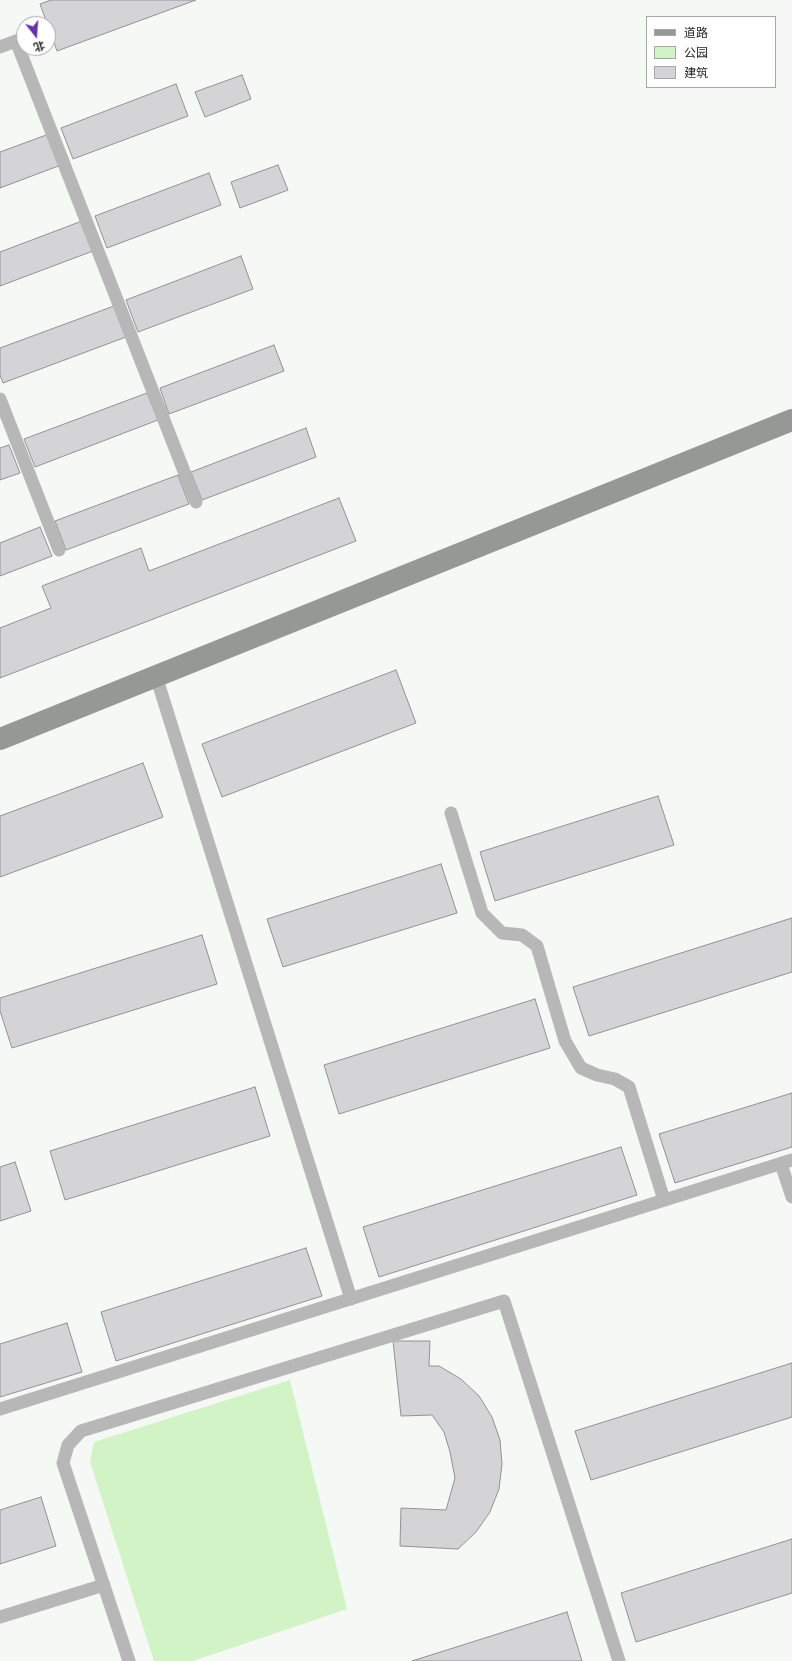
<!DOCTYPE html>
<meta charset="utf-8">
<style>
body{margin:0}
#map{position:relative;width:792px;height:1661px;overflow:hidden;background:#f6f8f5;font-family:"Titillium Web","Noto Sans SC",sans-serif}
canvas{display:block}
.legend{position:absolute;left:646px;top:16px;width:130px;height:72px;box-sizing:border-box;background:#fff;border:1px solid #a8a8a8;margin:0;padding:5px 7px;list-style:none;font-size:12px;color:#252625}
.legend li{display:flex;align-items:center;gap:8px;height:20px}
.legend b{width:20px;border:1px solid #a8a8a8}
.north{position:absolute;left:16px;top:16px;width:40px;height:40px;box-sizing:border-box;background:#fff;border:1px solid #a8a8a8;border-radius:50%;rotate:163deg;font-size:11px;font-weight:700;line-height:16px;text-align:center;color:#252625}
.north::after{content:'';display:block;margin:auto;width:14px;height:18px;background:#6534ab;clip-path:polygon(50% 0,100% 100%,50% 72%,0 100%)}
</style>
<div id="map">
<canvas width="792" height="1661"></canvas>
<ul class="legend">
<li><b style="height:5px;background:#969896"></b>道路</li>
<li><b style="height:11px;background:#d2f3c6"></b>公园</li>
<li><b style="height:11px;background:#d4d3d6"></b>建筑</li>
</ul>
<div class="north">北</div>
</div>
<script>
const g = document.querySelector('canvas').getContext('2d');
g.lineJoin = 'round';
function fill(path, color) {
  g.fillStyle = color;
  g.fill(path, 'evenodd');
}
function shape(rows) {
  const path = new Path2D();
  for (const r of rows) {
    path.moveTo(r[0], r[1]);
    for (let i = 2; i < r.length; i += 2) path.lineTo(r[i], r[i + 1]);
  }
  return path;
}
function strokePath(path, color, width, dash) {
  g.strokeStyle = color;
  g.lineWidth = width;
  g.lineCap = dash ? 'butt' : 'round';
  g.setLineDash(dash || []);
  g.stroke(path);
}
const green = shape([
 [290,1380,347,1609,193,1661,154,1661,90,1462,94,1442]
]);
const building = shape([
 [51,0,196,0,57,51,40,4,51,0],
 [242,75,251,99,205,117,195,92,242,75],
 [176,84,188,116,73,159,61,128,176,84],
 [49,134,61,165,0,188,0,152,49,134],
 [278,165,288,190,240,208,231,182,278,165],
 [209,173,221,205,107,248,95,216,209,173],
 [82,221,93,251,0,286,0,252,82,221],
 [241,256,253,289,138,332,126,300,241,256],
 [114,306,126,337,3,383,0,375,0,348,114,306],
 [274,345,284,371,169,414,160,388,274,345],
 [147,393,158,420,35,467,24,439,147,393],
 [306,428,316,457,202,500,191,472,306,428],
 [9,445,20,473,0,480,0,448,9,445],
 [178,475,189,504,66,550,55,521,178,475],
 [339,498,356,541,0,678,0,628,51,608,42,586,141,548,149,571,339,498],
 [40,527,52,556,0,576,0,543,40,527],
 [396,670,416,723,222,797,202,744,396,670],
 [143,763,163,817,0,877,0,816,143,763],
 [658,796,674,845,495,901,480,852,658,796],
 [441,864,457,913,283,967,267,919,441,864],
 [792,918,792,972,589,1036,573,987,792,918],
 [202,935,217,984,12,1048,0,1011,0,998,202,935],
 [535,999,550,1048,339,1114,324,1065,535,999],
 [255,1087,270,1136,65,1200,50,1151,255,1087],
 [792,1093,792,1147,675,1183,659,1134,792,1093],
 [621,1147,637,1195,379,1277,363,1227,621,1147],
 [15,1162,31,1211,0,1221,0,1167,15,1162],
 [306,1248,322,1296,116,1361,101,1312,306,1248],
 [67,1323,82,1372,0,1397,0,1344,67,1323],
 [393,1341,430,1341,429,1366,439,1366,461,1379,479,1396,492,1417,500,1440,502,1464,499,1489,490,1512,476,1532,458,1549,400,1546,401,1508,446,1510,455,1478,450,1452,444,1432,432,1415,401,1416,393,1341],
 [792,1363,792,1417,591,1480,575,1431,792,1363],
 [41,1497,56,1546,0,1564,0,1510,41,1497],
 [792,1539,792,1593,636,1642,621,1593,792,1539],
 [567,1612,582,1661,412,1661,567,1612]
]);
const lane = shape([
 [16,41,196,502],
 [0,47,24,38],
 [0,399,59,550],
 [156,676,351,1299],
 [451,813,482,913,502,933,522,935,537,946,565,1041,581,1068,597,1075,615,1079,629,1087,664,1200],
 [781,1164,792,1197],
 [0,1409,792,1160],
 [0,1617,104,1585],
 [129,1661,63,1463,68,1445,81,1431,504,1301,619,1661]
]);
const secondary = shape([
 [0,739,792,420]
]);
fill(green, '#d2f3c6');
fill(building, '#d4d3d6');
strokePath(building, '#929195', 1);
strokePath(lane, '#b6b7b6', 13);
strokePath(secondary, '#969896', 22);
</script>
